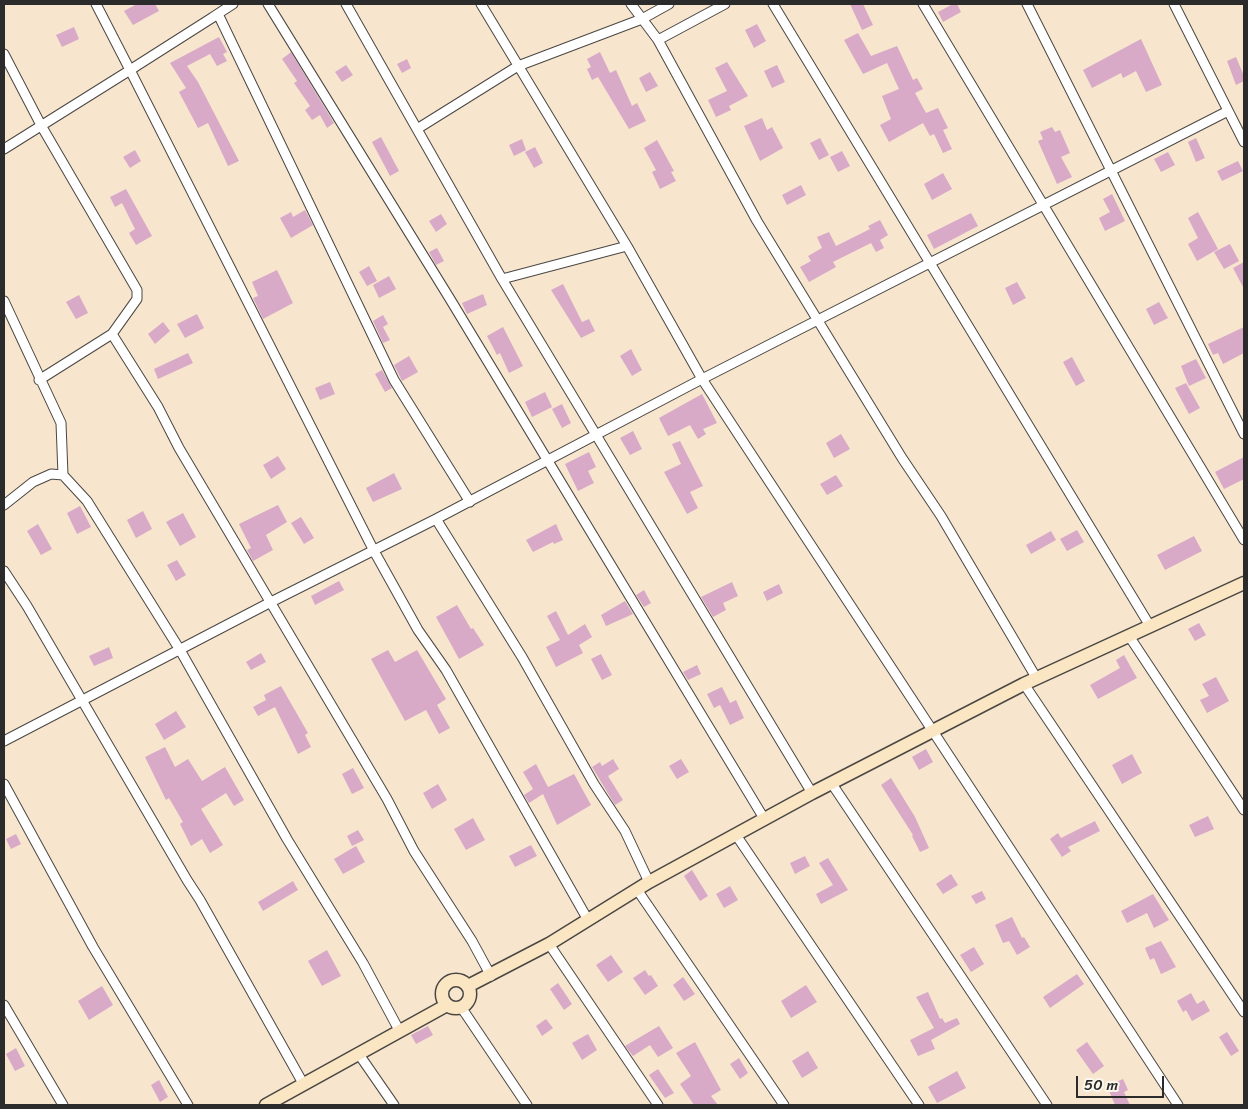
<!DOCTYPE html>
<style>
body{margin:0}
#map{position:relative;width:1248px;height:1109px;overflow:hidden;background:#f7e5ce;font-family:Sriracha,sans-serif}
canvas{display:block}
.frame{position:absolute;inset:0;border:5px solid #2b2b2b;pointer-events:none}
.scale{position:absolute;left:1076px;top:1076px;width:88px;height:22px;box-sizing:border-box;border:2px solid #2b2b2b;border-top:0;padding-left:6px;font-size:15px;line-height:18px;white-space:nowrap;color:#2b2b2b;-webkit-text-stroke:4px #fbf7ec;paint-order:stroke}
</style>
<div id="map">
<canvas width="1248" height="1109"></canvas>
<div class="frame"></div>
<div class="scale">50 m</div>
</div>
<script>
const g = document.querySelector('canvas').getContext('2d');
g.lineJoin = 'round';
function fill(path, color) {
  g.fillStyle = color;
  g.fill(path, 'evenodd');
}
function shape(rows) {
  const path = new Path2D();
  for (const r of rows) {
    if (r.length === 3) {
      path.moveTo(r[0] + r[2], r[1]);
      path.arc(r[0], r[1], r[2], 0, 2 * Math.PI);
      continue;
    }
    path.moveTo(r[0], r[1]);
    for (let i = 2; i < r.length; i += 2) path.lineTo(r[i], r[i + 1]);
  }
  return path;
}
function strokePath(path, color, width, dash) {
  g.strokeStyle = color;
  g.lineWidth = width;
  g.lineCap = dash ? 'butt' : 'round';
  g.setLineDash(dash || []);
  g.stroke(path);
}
const building = shape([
 [137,4,155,4,159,11,133,25,124,11],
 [850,4,863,4,873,25,862,30],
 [953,4,957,4,961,12,943,22,938,12],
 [757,24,766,41,754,48,745,30],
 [74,27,79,39,62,47,56,35],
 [858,33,871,56,897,46,913,80,917,78,923,89,915,93,926,113,938,108,948,128,943,130,952,149,943,153,934,134,930,136,923,123,889,142,880,125,891,119,882,96,899,89,887,63,863,74,844,40],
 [219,37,227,52,223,54,227,61,217,66,210,54,187,66,198,82,239,161,228,166,208,123,198,128,179,92,186,88,170,63],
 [1141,39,1162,85,1146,92,1136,71,1123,78,1121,73,1092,88,1083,70],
 [291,52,334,123,327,128,320,115,312,120,305,110,310,106,294,83,297,81,282,59],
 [600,52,610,73,616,70,632,106,637,103,646,121,629,129,598,77,592,80,587,69,591,67,587,59],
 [1236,57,1244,76,1244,81,1236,85,1227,61],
 [407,59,411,68,402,73,397,64],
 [727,62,748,96,729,106,731,110,716,117,708,100,727,91,715,68],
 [346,65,353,75,342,82,335,72],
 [777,65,785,82,772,88,764,71],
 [650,72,658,86,646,92,639,78],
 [762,118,767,130,772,127,783,148,760,161,744,126],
 [1052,127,1055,132,1060,130,1070,153,1061,157,1072,177,1057,184,1038,141,1043,139,1040,132],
 [381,137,399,171,390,176,372,142],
 [820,138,829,155,819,160,810,143],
 [1196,138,1205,158,1196,162,1188,142],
 [522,139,526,150,514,156,509,145],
 [657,140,674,171,671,172,676,181,660,189,652,172,656,170,644,148],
 [535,147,543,163,534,168,525,152],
 [135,150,141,161,130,168,123,157],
 [842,151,850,166,838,172,830,157],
 [1168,152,1175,165,1161,172,1154,159],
 [1238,161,1243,171,1222,181,1217,171],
 [943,173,952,189,932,200,924,184],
 [801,185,806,195,787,205,782,195],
 [126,189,152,236,136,245,129,233,135,229,122,203,115,207,110,197],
 [1112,194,1125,221,1105,231,1099,218,1110,212,1103,199],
 [305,210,313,225,291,238,280,218,291,212,293,217],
 [1198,212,1218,249,1197,261,1188,244,1198,238,1188,218],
 [971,213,978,226,934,249,927,235],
 [441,214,447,224,436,232,429,221],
 [880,220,888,235,880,240,884,248,876,252,871,243,833,262,836,267,809,282,800,267,811,261,808,256,822,248,817,237,829,232,836,246,870,229,868,226],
 [1230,244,1239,261,1224,269,1214,252],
 [437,248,444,261,436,265,429,252],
 [1244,262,1244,289,1233,268],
 [369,266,377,281,367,286,359,272],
 [277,270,293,303,263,319,253,298,258,296,252,282],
 [389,276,396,289,379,298,373,285],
 [1017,282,1026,298,1013,305,1005,288],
 [563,284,582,322,589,319,595,331,581,338,551,290],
 [483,294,487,305,467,314,462,303],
 [79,295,88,313,76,319,66,302],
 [1159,302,1168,318,1154,325,1146,309],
 [197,314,204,328,185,338,177,324],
 [383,315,388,324,383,327,390,340,383,343,373,321],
 [163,322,170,331,155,344,148,334],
 [503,327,523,366,509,373,500,353,497,355,487,336],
 [1244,327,1244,353,1223,364,1218,353,1213,355,1208,344],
 [631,349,642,370,632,376,620,356],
 [188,353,193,363,158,379,154,369],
 [409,356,418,372,402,381,394,365],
 [1072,357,1085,381,1076,386,1063,362],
 [1196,359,1206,378,1189,386,1181,366],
 [382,370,392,388,385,392,375,374],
 [330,382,335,394,320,400,315,388],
 [1186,383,1200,408,1189,414,1175,388],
 [545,392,552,407,532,417,525,402],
 [702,394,717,423,703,429,706,434,698,439,690,425,668,436,659,418],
 [562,404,571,423,562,428,552,409],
 [633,431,642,449,630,455,620,438],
 [841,434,850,449,834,458,826,443],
 [680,441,703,486,690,492,698,508,687,514,664,472,681,464,672,444],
 [589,452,596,467,588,471,594,483,578,491,565,464],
 [278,456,286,469,271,479,263,465],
 [1244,457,1244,479,1224,489,1215,472],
 [394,473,402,489,373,502,366,488],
 [836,475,843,486,827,495,820,484],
 [278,505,287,522,266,535,273,550,253,561,247,550,251,548,239,524],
 [80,506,91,527,77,534,67,513],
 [143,511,152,529,136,538,127,520],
 [183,513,196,537,180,546,166,522],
 [301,517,314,538,304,544,291,523],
 [38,524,52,549,41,555,27,531],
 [556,524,563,540,554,544,553,542,533,552,526,540],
 [1077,530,1084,542,1067,551,1060,539],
 [1051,531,1056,540,1031,554,1026,545],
 [1194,536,1202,551,1165,570,1157,555],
 [177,560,186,575,176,581,167,565],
 [339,581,344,590,315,605,311,596],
 [732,582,738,596,723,603,726,610,713,617,701,597],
 [779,584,783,593,767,601,763,592],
 [644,590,651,603,644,607,636,595],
 [625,601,633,614,606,626,601,615],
 [457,605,471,629,473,628,484,645,459,659,436,617],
 [556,611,568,635,585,624,592,637,579,645,583,653,556,667,546,647,560,640,547,616],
 [1199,623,1206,635,1195,641,1188,629],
 [109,647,113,658,94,666,89,656],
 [388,650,395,662,417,650,446,699,437,705,450,728,439,734,426,710,405,721,371,659],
 [261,653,266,662,251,670,246,662],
 [601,654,612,675,602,680,591,659],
 [1124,655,1137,678,1098,699,1090,685,1120,668,1116,660],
 [697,665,701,674,688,680,683,672],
 [1216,677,1229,701,1207,713,1200,700,1209,696,1202,684],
 [281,686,308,733,305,735,311,747,298,754,275,707,258,716,253,707,266,700,264,695],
 [722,687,730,703,736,700,744,718,730,725,720,705,714,708,707,694],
 [176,711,186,727,164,740,155,724],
 [165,747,175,767,188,759,202,781,225,767,244,800,234,806,226,793,201,809,223,845,210,853,202,839,191,846,180,824,183,822,169,798,166,800,145,757],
 [926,749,933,762,919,770,912,757],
 [1132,754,1142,773,1122,784,1112,765],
 [613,759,619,769,608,776,623,800,615,805,592,767,600,762,602,766],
 [681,759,689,772,677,779,669,766],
 [536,764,548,787,574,774,591,805,557,825,543,794,529,803,524,795,533,789,523,772],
 [353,768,364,788,352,794,342,774],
 [891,778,915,817,929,848,920,852,912,836,913,835,881,785],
 [438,784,447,800,432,809,423,793],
 [1208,816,1214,829,1195,837,1189,825],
 [473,818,485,840,466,850,454,829],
 [1095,821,1100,831,1068,847,1071,851,1062,857,1050,839,1058,833,1061,838],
 [358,830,364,840,352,846,347,836],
 [16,834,21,844,11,849,6,839],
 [531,845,537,856,515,867,509,856],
 [356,846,365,862,343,874,334,859],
 [805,856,810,866,795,874,790,863],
 [828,858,848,890,821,904,816,894,833,885,819,863],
 [692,870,708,896,700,901,684,876],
 [951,874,958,885,943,894,936,884],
 [293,881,298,890,263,911,258,902],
 [730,886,738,900,724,908,716,894],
 [982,891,986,899,976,904,971,896],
 [1153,894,1169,920,1154,928,1147,913,1127,923,1121,911],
 [1012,917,1022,938,1024,937,1030,947,1017,955,1009,941,1003,943,995,925],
 [1161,941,1176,967,1161,974,1154,958,1150,960,1145,948],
 [974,947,984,964,971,972,960,955],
 [327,950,341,976,322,986,308,961],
 [611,955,623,972,608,982,596,965],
 [645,970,649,976,651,975,658,986,645,995,633,978],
 [1077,974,1084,984,1050,1008,1043,997],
 [683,977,695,994,684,1001,673,985],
 [558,983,572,1004,564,1010,550,989],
 [806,985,817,1002,791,1018,781,1001],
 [102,986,113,1005,89,1020,78,1001],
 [928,992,940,1019,942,1018,945,1023,957,1018,960,1024,931,1040,935,1049,918,1056,910,1040,934,1028,916,997],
 [1191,993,1197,1004,1204,1000,1210,1011,1192,1021,1186,1010,1183,1012,1177,1001],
 [546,1019,553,1028,542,1036,536,1026],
 [428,1026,433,1035,416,1044,411,1035],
 [659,1026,673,1048,658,1057,650,1045,633,1056,625,1046],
 [1227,1032,1239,1051,1231,1056,1219,1037],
 [588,1034,597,1050,582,1060,572,1043],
 [695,1042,721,1090,711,1096,718,1105,694,1105,680,1084,691,1076,676,1053],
 [1087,1042,1104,1066,1093,1074,1076,1050],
 [16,1048,25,1066,15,1071,6,1054],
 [808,1051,818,1068,802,1078,792,1061],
 [739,1058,748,1073,740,1079,730,1064],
 [658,1069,674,1093,665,1098,649,1075],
 [957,1071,966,1088,937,1103,928,1087],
 [1123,1079,1128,1090,1124,1092,1130,1105,1115,1105,1107,1086],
 [159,1080,168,1097,160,1102,151,1085]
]);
const street = shape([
 [96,4,130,70],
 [268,4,450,299,765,820],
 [346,4,502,279,627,246,481,4],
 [631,4,658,40],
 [725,4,658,40,757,221,902,458,941,516,1037,679],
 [773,4,1150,626],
 [923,4,1244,540],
 [1027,4,1244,434],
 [1174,4,1244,142],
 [213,17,233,4],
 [4,54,42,127,137,290,137,299,112,334,158,407,179,448,387,799,414,851,472,941,491,976],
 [417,129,518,66,642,19,669,4],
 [4,149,135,67],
 [627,246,702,379,1178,1105],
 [502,279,812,793],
 [4,301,61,423,63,475],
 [39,380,112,334],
 [470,502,394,380,218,14,130,70,374,551,418,630,446,670,588,920],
 [4,505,33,482,51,474,63,475,87,501,180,650,287,839,363,963,399,1030],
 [436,519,522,657,594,784,625,831,649,882],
 [4,571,27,606,187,880,200,900,304,1085],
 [1129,636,1244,810],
 [1024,684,1244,1012],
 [4,741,271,602,436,519,702,379,1228,111],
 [4,784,93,947,188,1105],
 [832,784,1047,1105],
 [736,835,919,1105],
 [638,891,784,1105],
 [549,944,658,1105],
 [4,1005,63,1105],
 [461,1007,527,1105],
 [358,1053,394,1105]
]);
const secondary = shape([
 [456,994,14],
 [468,986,549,944,649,882,812,793,1024,684,1244,583],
 [266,1105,447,1005]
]);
fill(building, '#d8aac8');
strokePath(street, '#4a4743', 11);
strokePath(secondary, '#4a4743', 15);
strokePath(street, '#fff', 9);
strokePath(secondary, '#fbe6c4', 12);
</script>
